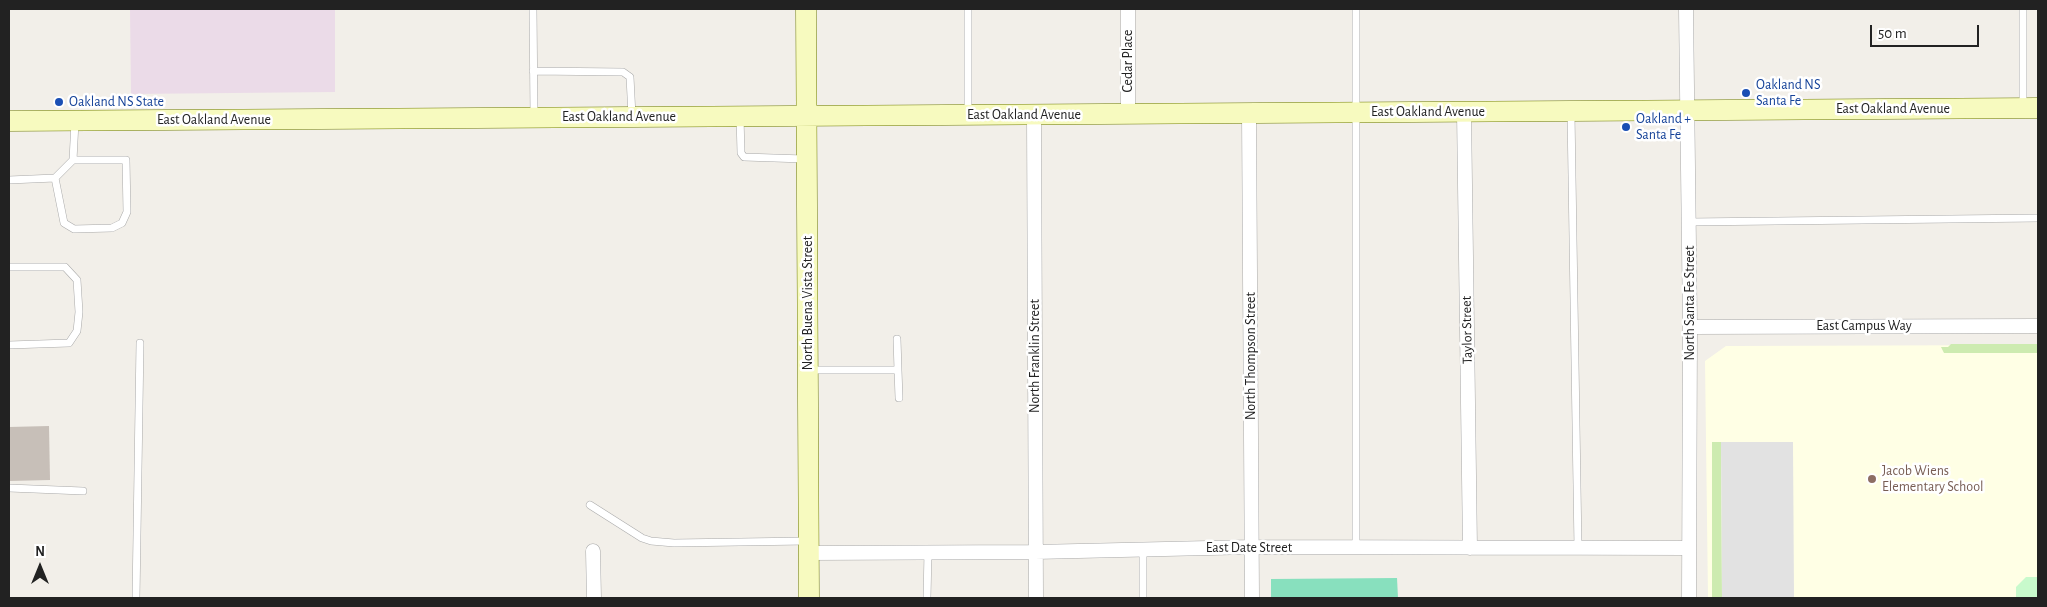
<!DOCTYPE html>
<style>
body{margin:0}
#map{position:relative;width:2047px;height:607px;overflow:hidden;background:#f2efe9;font-family:"Alegreya Sans",sans-serif}
canvas{display:block}
.frame{position:absolute;inset:0;border:10px solid #222;pointer-events:none}
.north{position:absolute;left:15px;top:542px;width:50px;height:50px;-webkit-text-stroke:4px #fff;paint-order:stroke;rotate:0deg;font-size:14px;font-weight:700;line-height:20px;text-align:center;color:#222}
.north::after{content:'';display:block;margin:auto;width:18px;height:22px;background:#222;clip-path:polygon(50% 0,100% 100%,50% 72%,0 100%)}
.scale{position:absolute;left:1870px;top:25px;width:109px;height:22px;box-sizing:border-box;border:2px solid #222;border-top:0;padding-left:6px;font-size:15px;line-height:18px;white-space:nowrap;color:#222;-webkit-text-stroke:4px #fff;paint-order:stroke}
</style>
<div id="map">
<canvas width="2047" height="607"></canvas>
<div class="frame"></div>
<div class="north">N</div>
<div class="scale">50 m</div>
</div>
<script>
const g = document.querySelector('canvas').getContext('2d');
g.lineJoin = 'round';
function fill(path, color) {
  g.fillStyle = color;
  g.fill(path, 'evenodd');
}
function shape(rows) {
  const path = new Path2D();
  for (const r of rows) {
    path.moveTo(r[0], r[1]);
    for (let i = 2; i < r.length; i += 2) path.lineTo(r[i], r[i + 1]);
  }
  return path;
}
function strokePath(path, color, width, dash) {
  g.strokeStyle = color;
  g.lineWidth = width;
  g.lineCap = dash ? 'butt' : 'round';
  g.setLineDash(dash || []);
  g.stroke(path);
}
function write(font, color, halo, rows, align = 'center') {
  g.font = font + ' "Alegreya Sans",sans-serif';
  g.lineWidth = 5;
  g.setLineDash([]);
  g.textBaseline = 'middle';
  g.strokeStyle = halo;
  g.fillStyle = color;
  for (const [text, x, y, turn = 0] of rows) {
    g.save();
    g.translate(x, y);
    g.rotate((+turn || 0) * Math.PI / 180);
    g.textAlign = isNaN(turn) ? turn : align;
    if (halo) g.strokeText(text, 0, 0);
    g.fillText(text, 0, 0);
    g.restore();
  }
}
const industrial = shape([
 [130,9,335,9,335,92,131,94]
]);
const education = shape([
 [2038,345,2038,598,1708,598,1705,361,1726,346]
]);
const grass = shape([
 [1951,344,2038,344,2038,353,1944,353,1941,347,1948,347],
 [1712,442,1721,442,1722,598,1712,598]
]);
const park = shape([
 [2026,577,2038,577,2038,598,2016,598,2016,587]
]);
const pitch = shape([
 [1397,578,1398,598,1271,598,1271,579]
]);
const parking = shape([
 [1721,442,1793,442,1794,598,1722,598]
]);
const building = shape([
 [49,426,50,480,9,481,9,427]
]);
const lane = shape([
 [533,9,534,115],
 [968,9,968,112],
 [1356,9,1356,548],
 [2023,9,2023,106],
 [533,71,623,72,630,77,632,116],
 [1571,114,1578,548],
 [740,117,741,153,744,157,804,159],
 [55,178,64,223,74,229,112,228,122,223,127,212,126,160,73,160],
 [9,180,55,178,73,160,75,122],
 [1689,222,2038,218],
 [9,267,65,267,77,280,79,312,77,331,69,343,9,345],
 [808,370,898,370,897,339],
 [898,370,899,398],
 [9,488,83,491],
 [590,505,642,538,651,541,674,543,806,541],
 [1143,550,1143,598],
 [136,598,140,343],
 [927,598,928,552]
]);
const street = shape([
 [1686,9,1690,327,1689,598],
 [1464,112,1470,548],
 [1249,113,1252,598],
 [1128,114,1128,9],
 [1034,115,1036,598],
 [1690,327,2038,326],
 [593,551,594,598],
 [809,553,1035,552,1252,547,1689,548]
]);
const secondary = shape([
 [806,9,809,598],
 [9,121,2038,108]
]);
const markers = [
 [1746,93,5,"#1a4fb4"],
 [59,102,5,"#1a4fb4"],
 [1626,127,5,"#1a4fb4"],
 [1872,479,5,"#8d6e63"]
];
const streetNames = [
 ["Cedar Place",1128,61,-90],
 ["East Oakland Avenue",1893,109],
 ["East Oakland Avenue",1428,112],
 ["East Oakland Avenue",1024,115],
 ["East Oakland Avenue",619,117],
 ["East Oakland Avenue",214,120],
 ["North Buena Vista Street",808,303,-90],
 ["North Santa Fe Street",1690,303,-90],
 ["East Campus Way",1864,326],
 ["Taylor Street",1467,330,-91],
 ["North Franklin Street",1035,356,-90],
 ["North Thompson Street",1251,356,-90],
 ["East Date Street",1249,548]
];
const transitNames = [
 ["Oakland NS",1756,85],
 ["Santa Fe",1756,101],
 ["Oakland NS State",69,102],
 ["Oakland +",1636,119],
 ["Santa Fe",1636,135]
];
const educationNames = [
 ["Jacob Wiens",1882,471],
 ["Elementary School",1882,487]
];
fill(industrial, '#ebdbe8');
fill(education, '#ffffe5');
fill(grass, '#cdebb0');
fill(park, '#c8facc');
fill(pitch, '#88e0be');
fill(parking, '#e2e2e2');
fill(building, '#c7bfb8');
strokePath(lane, '#a9a9a9', 8);
strokePath(street, '#a9a9a9', 15);
strokePath(secondary, '#707d05', 21);
strokePath(lane, '#fff', 7);
strokePath(street, '#fff', 14);
strokePath(secondary, '#f7fabf', 20);
for (const [x, y, r, color] of markers) {
  const dot = new Path2D();
  dot.arc(x, y, r, 0, 2 * Math.PI);
  g.fillStyle = color;
  g.fill(dot);
  strokePath(dot, '#fff', 2);
}
write('14px', '#222', '#fff', streetNames);
write('14px', '#164399', '#fff', transitNames, 'left');
write('14px', '#785e54', '#fff', educationNames, 'left');
</script>
